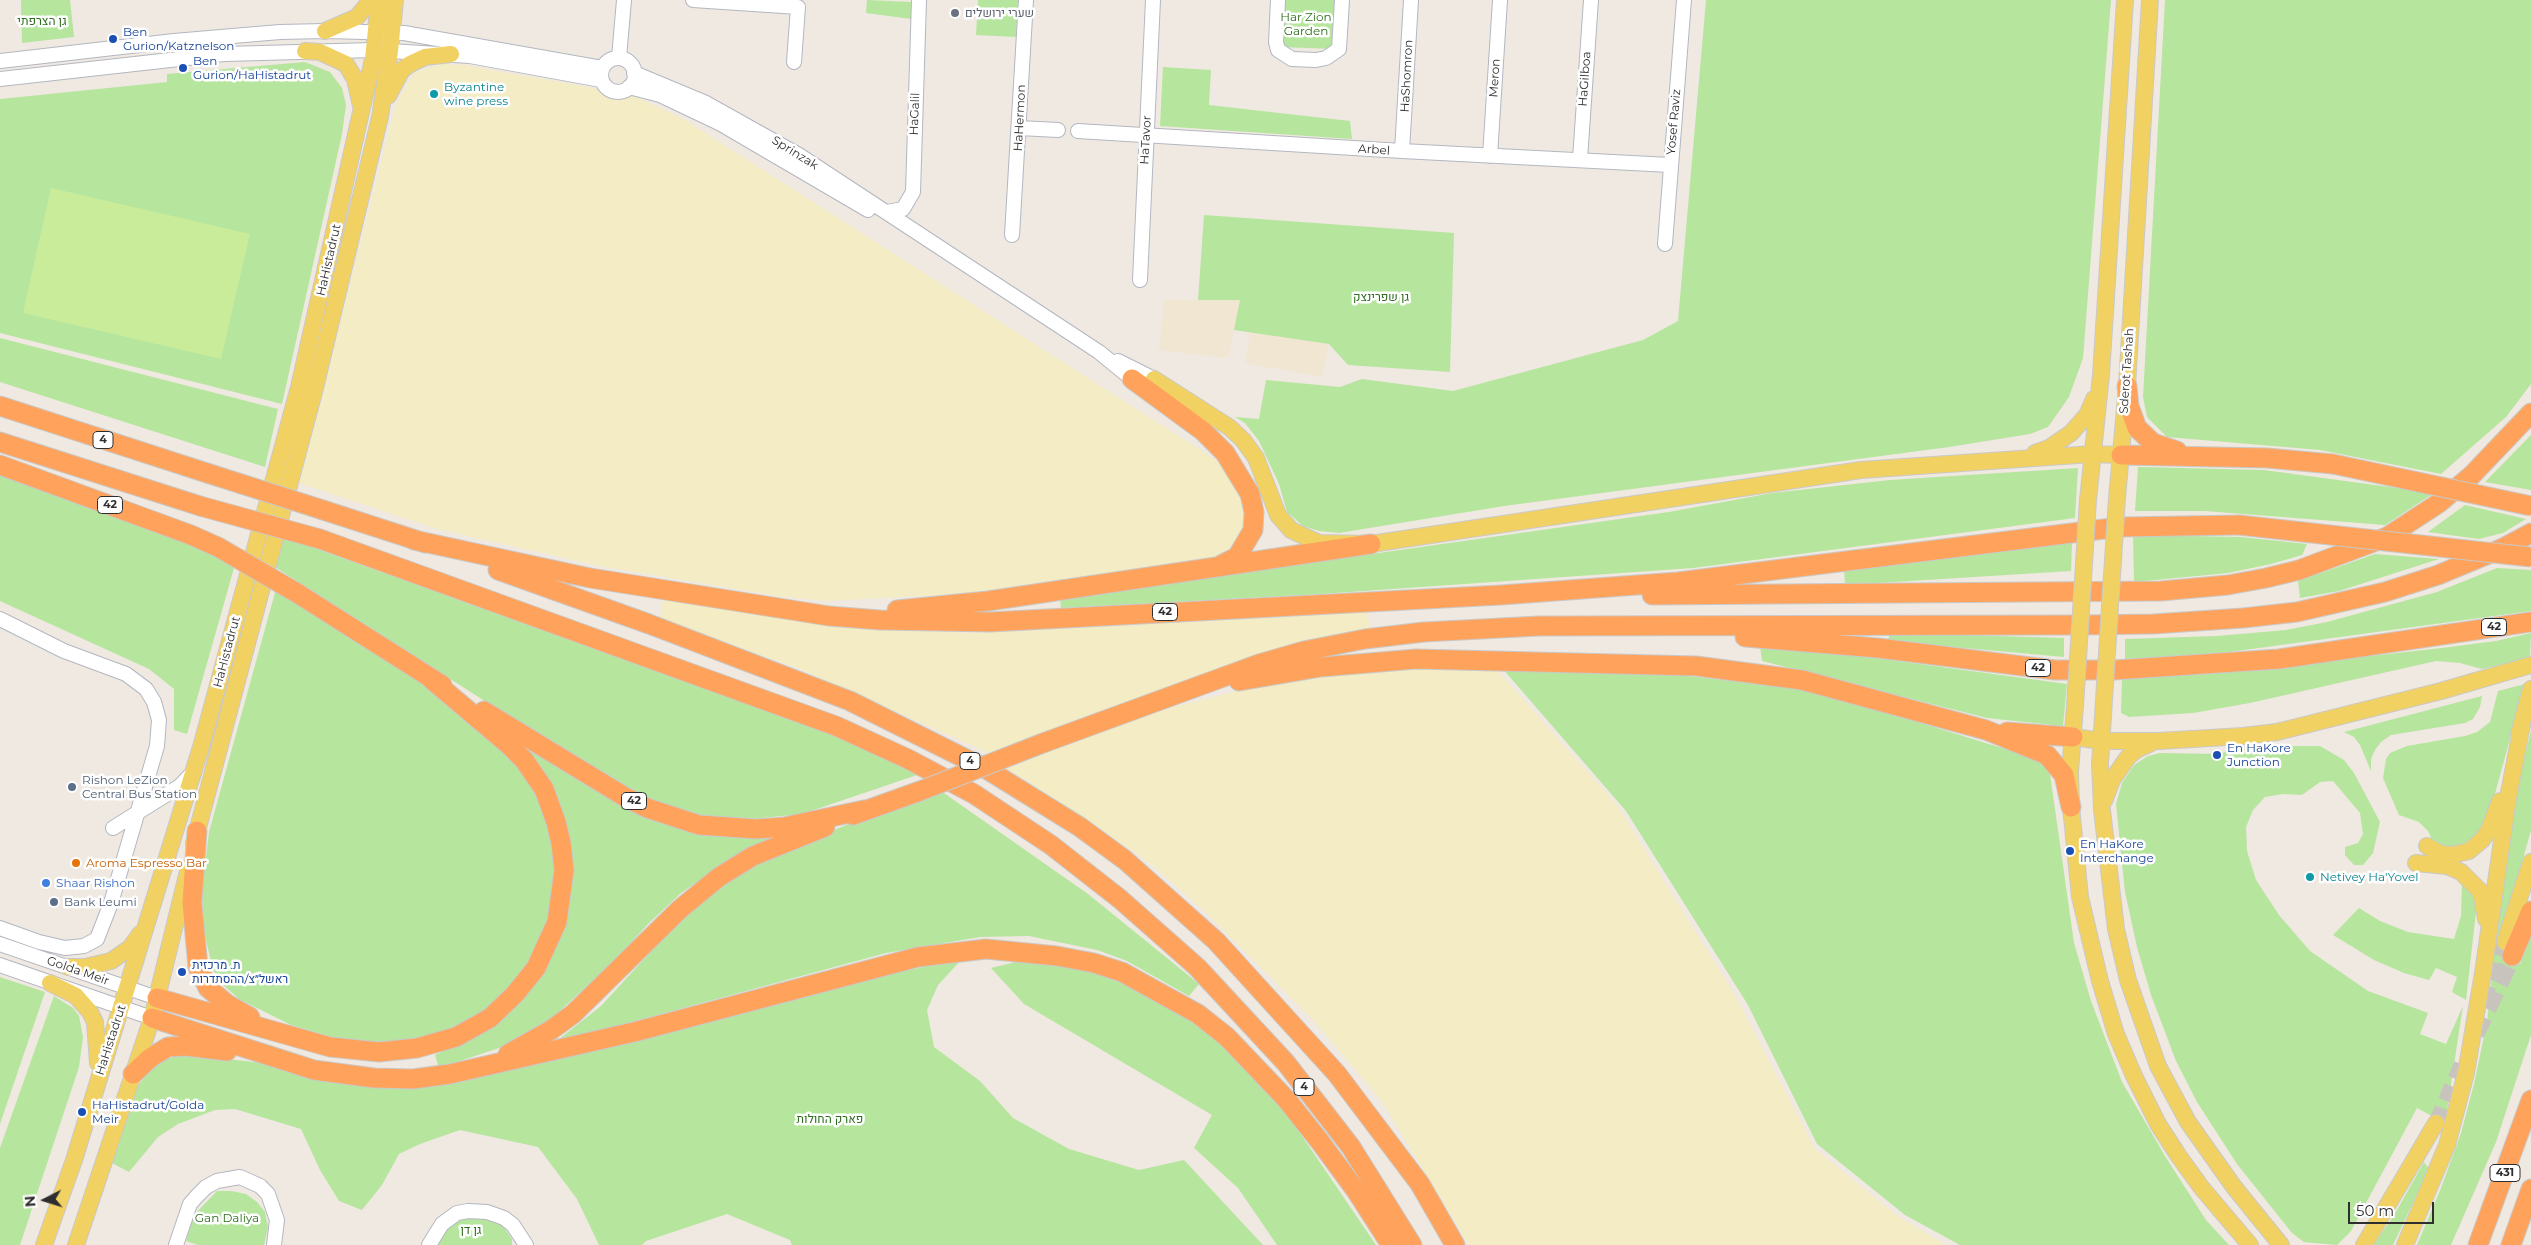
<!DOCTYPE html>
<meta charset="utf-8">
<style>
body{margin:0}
#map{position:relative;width:2531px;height:1245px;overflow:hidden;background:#efe9e1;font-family:Montserrat,sans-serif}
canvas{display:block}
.north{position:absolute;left:20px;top:1175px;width:50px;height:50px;-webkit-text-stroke:4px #fff;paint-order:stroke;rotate:265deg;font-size:14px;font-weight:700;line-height:20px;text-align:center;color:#2e2e2e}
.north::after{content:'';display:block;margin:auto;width:18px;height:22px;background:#2e2e2e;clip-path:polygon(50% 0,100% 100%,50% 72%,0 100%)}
.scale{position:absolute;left:2348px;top:1202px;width:86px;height:22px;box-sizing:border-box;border:2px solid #2e2e2e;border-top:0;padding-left:6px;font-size:15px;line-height:18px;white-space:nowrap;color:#2e2e2e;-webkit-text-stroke:4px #fff;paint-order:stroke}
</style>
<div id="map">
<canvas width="2531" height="1245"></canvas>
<div class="north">N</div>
<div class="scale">50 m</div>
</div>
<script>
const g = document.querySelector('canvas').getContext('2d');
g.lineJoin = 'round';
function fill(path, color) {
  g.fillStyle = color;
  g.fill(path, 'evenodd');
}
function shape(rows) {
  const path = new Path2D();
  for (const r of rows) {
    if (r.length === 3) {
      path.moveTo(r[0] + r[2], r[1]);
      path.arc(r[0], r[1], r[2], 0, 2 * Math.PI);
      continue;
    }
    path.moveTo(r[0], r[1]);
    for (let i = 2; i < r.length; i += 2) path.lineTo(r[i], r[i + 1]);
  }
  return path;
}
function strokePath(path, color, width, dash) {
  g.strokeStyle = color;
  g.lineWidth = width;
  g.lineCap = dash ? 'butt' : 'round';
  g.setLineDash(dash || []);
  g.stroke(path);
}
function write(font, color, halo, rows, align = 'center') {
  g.font = font + ' Montserrat,Heebo,sans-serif';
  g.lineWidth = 5;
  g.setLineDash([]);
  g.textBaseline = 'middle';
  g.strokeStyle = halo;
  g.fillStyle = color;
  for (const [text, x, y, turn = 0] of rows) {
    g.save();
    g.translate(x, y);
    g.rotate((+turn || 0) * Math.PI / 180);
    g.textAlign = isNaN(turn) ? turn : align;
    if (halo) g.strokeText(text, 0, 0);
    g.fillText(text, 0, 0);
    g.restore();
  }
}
const education = shape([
 [1164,300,1241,300,1228,358,1159,350],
 [1250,332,1329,344,1322,377,1245,363]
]);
const green = shape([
 [21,0,70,0,74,37,22,43],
 [867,0,911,2,911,19,866,13],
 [978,0,1018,0,1016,37,976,35],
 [1283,0,1336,0,1335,49,1281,47],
 [1706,0,2111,0,2083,358,2069,397,2048,427,2030,434,1949,447,1504,506,1339,533,1319,531,1303,526,1287,512,1279,484,1259,441,1245,423,1235,417,1259,419,1266,380,1340,387,1362,379,1453,391,1643,340,1678,321],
 [2165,0,2531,0,2531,384,2506,417,2441,474,2320,450,2167,437,2147,417,2143,397],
 [305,62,330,72,342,88,346,105,342,134,282,404,0,333,0,99,167,82,167,74],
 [1163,67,1211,70,1209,105,1350,121,1352,139,1160,126],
 [1204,215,1454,233,1450,372,1348,365,1329,344,1234,330,1240,300,1198,300],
 [0,338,278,409,265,467,0,382],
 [2531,435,2531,490,2485,482,2528,438],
 [2138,467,2264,470,2434,493,2385,525,2205,511,2135,511],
 [2078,468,2075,518,1693,568,1321,594,1061,608,1060,598,1669,512,1772,493,1890,480],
 [0,473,203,549,234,568,187,734,174,730,174,689,149,669,0,601],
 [2465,505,2526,519,2503,533,2479,539,2428,532],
 [2133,535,2241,537,2307,544,2302,555,2271,564,2228,573,2134,582],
 [284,537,830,734,920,774,802,814,751,819,674,813,560,749,275,567],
 [2072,543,2071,571,1845,585,1844,569],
 [2375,554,2439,559,2339,591,2300,598,2298,581],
 [2497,568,2531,570,2531,611,2222,653,2125,659,2125,639,2217,636,2286,630,2327,622,2437,592],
 [276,589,432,685,534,773,562,853,545,951,481,1024,398,1044,365,1043,339,1039,291,1025,239,999,222,984,213,970,203,927,202,890,209,832],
 [1891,633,2064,638,2064,657,1887,641],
 [2531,633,2530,658,2482,669,2460,663,2436,661,2250,703,2193,713,2129,717,2121,713,2122,676,2210,674,2442,648,2496,641],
 [1760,646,1868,657,2067,684,2063,726,1987,718,1762,661],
 [1502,668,1680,675,1792,688,1860,704,2037,759,2050,774,2074,943,2091,1001,2122,1082,2165,1156,2206,1220,2229,1245,1960,1245,1905,1215,1817,1144,1748,1005,1626,811],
 [2525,684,2493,801,2480,831,2470,843,2449,849,2432,840,2428,831,2419,822,2399,815,2383,778,2386,759,2390,753,2407,746,2465,736,2477,732,2490,722,2498,691],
 [2482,696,2480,707,2473,719,2465,723,2391,735,2381,742,2375,750,2371,759,2371,771,2360,745,2354,737,2344,732],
 [2531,731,2531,830,2500,942,2501,950,2520,964,2531,937,2531,1035,2496,1142,2451,1245,2417,1245,2441,1188,2461,1133,2474,1084,2487,1022,2494,952,2517,788],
 [525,744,604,796,637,812,697,833,724,836,775,837,731,859,681,893,649,923,612,963,552,1018,505,1046,439,1068,435,1055,494,1024,570,890,521,750],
 [2247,746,2320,746,2344,760,2354,773,2380,822,2373,853,2363,865,2354,865,2345,855,2345,847,2358,843,2363,834,2360,813,2333,781,2320,782,2302,795,2283,794,2265,797,2253,810,2246,827,2247,851,2256,880,2279,915,2310,951,2368,991,2428,1013,2420,1034,2446,1044,2463,1006,2445,1123,2417,1108,2351,1231,2337,1245,2304,1242,2292,1233,2237,1164,2197,1102,2176,1061,2151,995,2137,947,2125,892,2116,804,2122,783,2134,765,2148,756,2160,753,2218,754],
 [941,791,1088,894,1199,984,1189,996,1127,961,1097,950,1029,936,980,937,886,953,554,1043,601,1006,666,935,711,894,744,872,782,851,881,811],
 [2462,883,2472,891,2477,903,2466,1000,2452,992,2457,977,2436,968,2429,980,2404,973,2374,960,2333,935,2359,908,2380,921,2408,932,2454,939,2461,916],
 [962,959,938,985,927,1010,934,1047,980,1081,1013,1118,1069,1149,1139,1170,1184,1160,1263,1245,792,1245,790,1240,727,1214,646,1241,642,1245,599,1245,577,1199,538,1147,460,1130,420,1144,399,1154,382,1185,362,1210,339,1201,320,1170,301,1129,235,1109,215,1110,178,1124,158,1137,129,1172,112,1163,132,1093,152,1068,168,1058,187,1055,274,1064,359,1086,386,1086,542,1060,894,973],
 [1024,960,1074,965,1135,988,1184,1014,1227,1048,1285,1111,1376,1245,1277,1245,1238,1188,1194,1148,1212,1115,1024,1004,991,968],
 [0,977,45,992,0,1124],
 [54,996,73,1008,79,1016,83,1037,79,1067,20,1245,0,1245,0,1148],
 [2424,1162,2429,1169,2393,1245,2373,1245,2393,1217],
 [217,1191,231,1191,246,1194,257,1202,265,1212,268,1227,264,1245,198,1245,186,1241,194,1215],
 [462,1217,490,1217,503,1226,512,1239,512,1245,434,1245,445,1225]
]);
const sand = shape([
 [441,64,464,65,633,95,685,120,1216,460,1233,478,1245,501,1245,519,1241,535,1230,550,1217,560,960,594,826,601,784,597,599,566,437,529,299,483,396,104,414,73],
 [663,600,788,619,915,631,976,633,1367,612,1370,629,1285,646,1080,718,989,753,795,667,660,620],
 [1394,667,1496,669,1617,805,1736,997,1815,1149,1899,1217,1946,1245,1469,1245,1381,1100,1313,1020,1206,913,1152,865,1094,824,1006,768,1138,718,1177,706,1269,683,1357,669]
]);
const pitch = shape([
 [51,188,250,234,221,359,23,313]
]);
const majorTunnel = shape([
 [2483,1001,2505,942],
 [2436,1123,2463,1062]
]);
const highwayTunnel = shape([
 [2475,1034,2512,956]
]);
const minor = shape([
 [693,0,798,7,794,62],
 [1278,0,1276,42,1278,50,1292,59,1316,60,1326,58,1339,49,1342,0],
 [618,75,17],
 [619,58,624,0],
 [0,61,174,41,280,32,325,31,404,33,602,68],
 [634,73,706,103,799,155,1099,352,1132,379],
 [0,79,224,54,374,50,470,56,601,80],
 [629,87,660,95,721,124,868,210],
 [1019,128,1058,130],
 [1078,131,1402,151,1670,165],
 [1402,151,1411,0],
 [1490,156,1500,0],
 [1580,159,1591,0],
 [887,212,903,209,913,192,919,0],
 [1012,235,1026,0],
 [1665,244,1684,0],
 [1140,280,1153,0],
 [1118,361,1154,379],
 [0,619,64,651,126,674,146,689,154,702,159,720,157,746,111,903,97,939,84,946,65,948,39,942,0,928],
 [113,828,180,786,194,771],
 [0,944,157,998],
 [0,965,152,1018],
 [176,1245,190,1204,197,1196,206,1187,217,1181,240,1177,260,1186,268,1194,277,1220,274,1245],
 [429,1245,442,1224,457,1213,468,1211,487,1212,504,1218,513,1225,526,1245]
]);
const major = shape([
 [325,31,357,17,371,0],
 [305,51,320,52,346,64,355,79,361,106],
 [388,96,402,70,410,64,425,57,451,54],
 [1154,379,1229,427,1243,440,1256,458,1278,515,1291,530,1319,543,1371,544,1861,470,2092,454,2121,455],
 [2035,453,2049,448,2071,433,2087,415,2094,399],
 [2117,498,2127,386,2150,0],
 [2088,500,2101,375,2125,0],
 [2105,684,2100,764,2102,810,2116,929,2128,980,2158,1066,2188,1122,2234,1187,2281,1245],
 [2075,706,2070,772,2071,807,2080,897,2100,981,2116,1034,2134,1076,2158,1124,2178,1155,2201,1187,2250,1245],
 [2519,734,2531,689],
 [2073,737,2102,741,2159,741,2243,736,2277,732,2441,691,2531,665],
 [2104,801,2112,780,2128,757,2136,750,2151,743],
 [194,843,314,392,380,117,390,51,395,0],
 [2427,846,2441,854,2452,855,2469,851,2482,840,2489,830,2500,801],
 [2416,863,2447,866,2461,872,2481,892,2486,919],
 [2505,942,2531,862],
 [68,967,85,967,111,961,130,948,140,934],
 [50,983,76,996,90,1012,95,1022,98,1063],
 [44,1245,74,1160,201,747,299,387,373,59,379,0],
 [76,1245,152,1018,189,867],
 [2364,1245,2436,1123],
 [2405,1245,2447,1145,2466,1073,2483,973,2508,798,2522,725]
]);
const highway = shape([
 [1132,379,1203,431,1225,453,1250,494,1254,512,1253,530,1237,557,1221,565],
 [2127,386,2129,406,2137,428,2153,443,2177,451],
 [0,406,207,473],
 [0,442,200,506],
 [2121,455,2267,458,2333,464],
 [0,465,191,535,218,547],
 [323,510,425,543],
 [320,539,836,726,908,759,974,794,1051,845,1120,899,1197,967,1286,1063,1351,1147,1412,1245],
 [414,540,590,578,829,616,880,620,990,622,1501,595,1678,582,2120,527,2239,525],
 [498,570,649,624,850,701,988,770,1080,827,1125,860,1216,941,1337,1074,1420,1184,1455,1245],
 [297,593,442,685],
 [1652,595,2161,591,2228,585,2266,578,2299,570,2387,537,2439,503,2472,475,2531,413],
 [897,610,988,601,1371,544],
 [1745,637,1878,648,2055,670,2114,670,2279,659,2531,622],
 [1239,681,1321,667,1416,659,1696,666,1802,680,1986,730,2047,755,2064,775,2071,807],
 [484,711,625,797,647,808,699,825,756,829,784,827,864,810],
 [2007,732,2073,737],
 [1043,743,1259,664,1304,651,1365,639,1424,632,1539,626,2080,625,2153,624,2243,618,2297,612,2385,592,2438,575,2503,548,2531,533],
 [853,815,920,791],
 [197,831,192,903,198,967,208,988,227,1004,250,1017],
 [2512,956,2531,911],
 [157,998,330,1047,379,1052,417,1048,456,1037,490,1018,515,994,536,968,557,922,564,870,561,843,556,822,544,789,524,760,509,745,431,679],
 [152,1018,314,1070,374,1078,413,1079,450,1074,634,1032,918,957,986,949,1057,956,1094,963,1122,972,1198,1014,1227,1037,1287,1100,1321,1143,1357,1192,1391,1245],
 [508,1054,551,1030,573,1014,680,909,719,877,753,856,825,827],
 [133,1074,150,1058,168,1047,186,1046,227,1051],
 [2478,1245,2531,1100],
 [2511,1245,2531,1189]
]);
const majorBridge = shape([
 [2105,684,2117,498],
 [2075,706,2088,500]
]);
const highwayBridge = shape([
 [2333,464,2531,506],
 [207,473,323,510],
 [200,506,320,539],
 [2239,525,2531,557],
 [218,547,297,593],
 [920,791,1043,743]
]);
const markers = [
 [955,13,5,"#6b7280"],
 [113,39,5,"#1a4fb4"],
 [183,68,5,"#1a4fb4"],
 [434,94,5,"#0f9aa8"],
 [2217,755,5,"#1a4fb4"],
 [72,787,5,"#5c6f8a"],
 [2070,851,5,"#1a4fb4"],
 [76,863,5,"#e8710a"],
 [2310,877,5,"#0f9aa8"],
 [46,883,5,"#3f7fe0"],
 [54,902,5,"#5c6f8a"],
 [182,972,5,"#1a4fb4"],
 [82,1112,5,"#1a4fb4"]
];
const shields = [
 [103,440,20],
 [110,505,25],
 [1165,612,25],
 [2494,627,25],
 [2038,668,25],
 [970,761,20],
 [634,801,25],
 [1304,1087,20],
 [2505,1173,30]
];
const shieldNames = [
 ["4",103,440],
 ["42",110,505],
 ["42",1165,612],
 ["42",2494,627],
 ["42",2038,668],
 ["4",970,761],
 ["42",634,801],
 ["4",1304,1087],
 ["431",2505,1173]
];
const worshipNames = [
 ["שערי ירושלים",965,13]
];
const parkNames = [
 ["Har Zion",1306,17],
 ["Garden",1306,31],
 ["גן הצרפתי",42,21],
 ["גן שפרינצק",1381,297],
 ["פארק החולות",830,1119],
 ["Gan Daliya",227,1218],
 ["גן דן",471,1230]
];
const transitNames = [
 ["Ben",123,32],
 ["Gurion/Katznelson",123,46],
 ["Ben",193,61],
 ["Gurion/HaHistadrut",193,75],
 ["En HaKore",2227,748],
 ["Junction",2227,762],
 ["En HaKore",2080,844],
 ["Interchange",2080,858],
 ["ת. מרכזית",192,965],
 ["ראשל״צ/ההסתדרות",192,979],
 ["HaHistadrut/Golda",92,1105],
 ["Meir",92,1119]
];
const streetNames = [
 ["HaShomron",1407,76,-87],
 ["Meron",1495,78,-86],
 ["HaGilboa",1585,79,-86],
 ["HaGalil",915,114,-88],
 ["HaHermon",1020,118,-87],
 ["Yosef Raviz",1674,122,-85],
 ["HaTavor",1146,140,-87],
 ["Arbel",1374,150,4],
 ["Sprinzak",795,153,32],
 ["HaHistadrut",329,260,-77],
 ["Sderot Tashah",2127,371,-86],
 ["HaHistadrut",227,652,-75],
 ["Golda Meir",78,971,19],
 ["HaHistadrut",111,1040,-72]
];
const cultureNames = [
 ["Byzantine",444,87],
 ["wine press",444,101],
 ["Netivey Ha'Yovel",2320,877]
];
const serviceNames = [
 ["Rishon LeZion",82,780],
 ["Central Bus Station",82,794],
 ["Bank Leumi",64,902]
];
const foodNames = [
 ["Aroma Espresso Bar",86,863]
];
const shopNames = [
 ["Shaar Rishon",56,883]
];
fill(education, '#f0e6d1');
fill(green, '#b6e59e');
fill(sand, '#f3ecc5');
fill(pitch, '#c9ec9a');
strokePath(majorTunnel, '#c8c4bd', 16, [16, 8]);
strokePath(highwayTunnel, '#c8c4bd', 19, [19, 9]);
strokePath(minor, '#b4b7c1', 16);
strokePath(major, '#c9c9c9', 18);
strokePath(highway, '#c9c9c9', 21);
strokePath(minor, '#fff', 14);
strokePath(major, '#f2d163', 16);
strokePath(highway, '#ffa35c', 19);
strokePath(majorBridge, '#c9c9c9', 18, []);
strokePath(highwayBridge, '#c9c9c9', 21, []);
strokePath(majorBridge, '#f2d163', 16);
strokePath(highwayBridge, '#ffa35c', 19);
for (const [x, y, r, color] of markers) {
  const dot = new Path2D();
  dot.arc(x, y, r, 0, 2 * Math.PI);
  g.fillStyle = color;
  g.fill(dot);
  strokePath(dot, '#fff', 2);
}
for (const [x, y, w] of shields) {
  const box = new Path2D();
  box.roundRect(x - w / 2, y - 8.5, w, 17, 4);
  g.fillStyle = '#fff';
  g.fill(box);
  strokePath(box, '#2e2e2e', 1);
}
write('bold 11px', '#2e2e2e', null, shieldNames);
write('12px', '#5b616d', '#fff', worshipNames, 'left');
write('12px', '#2c6e1b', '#fff', parkNames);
write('12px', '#164399', '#fff', transitNames, 'left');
write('12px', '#2e2e2e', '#fff', streetNames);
write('12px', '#0d838f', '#fff', cultureNames, 'left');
write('12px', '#4e5e75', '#fff', serviceNames, 'left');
write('12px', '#c56008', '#fff', foodNames, 'left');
write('12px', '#366cbe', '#fff', shopNames, 'left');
</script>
